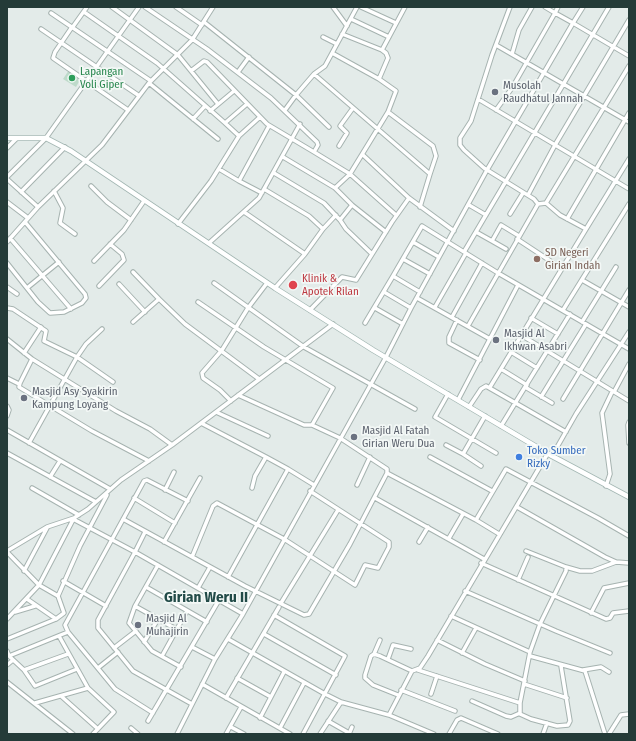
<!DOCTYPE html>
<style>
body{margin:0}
#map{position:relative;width:636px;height:741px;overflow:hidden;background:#e3ebe9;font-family:"Fira Sans Condensed",sans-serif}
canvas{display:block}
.frame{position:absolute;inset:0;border:8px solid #243b38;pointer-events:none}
</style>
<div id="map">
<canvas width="636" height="741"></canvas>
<div class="frame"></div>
</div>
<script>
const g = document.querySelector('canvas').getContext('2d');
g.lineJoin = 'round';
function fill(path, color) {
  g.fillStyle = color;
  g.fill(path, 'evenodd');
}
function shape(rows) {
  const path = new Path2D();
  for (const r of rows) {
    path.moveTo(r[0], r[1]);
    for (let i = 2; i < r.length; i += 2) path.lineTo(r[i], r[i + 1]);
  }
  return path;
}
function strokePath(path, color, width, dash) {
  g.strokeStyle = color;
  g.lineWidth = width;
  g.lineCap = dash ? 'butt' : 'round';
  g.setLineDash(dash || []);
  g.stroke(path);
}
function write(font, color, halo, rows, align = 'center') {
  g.font = font + ' "Fira Sans Condensed",sans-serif';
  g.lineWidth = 3.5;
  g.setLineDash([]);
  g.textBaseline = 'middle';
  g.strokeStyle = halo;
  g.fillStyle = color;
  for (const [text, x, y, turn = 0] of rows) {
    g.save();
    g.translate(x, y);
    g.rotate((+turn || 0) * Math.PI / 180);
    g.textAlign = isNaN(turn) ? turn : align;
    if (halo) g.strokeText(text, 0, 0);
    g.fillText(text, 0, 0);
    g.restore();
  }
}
const green = shape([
 [69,70,81,78,76,87,63,79]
]);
const street = shape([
 [112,7,178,55,218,104],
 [145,7,207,49,271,98,317,142,318,145,314,152,350,174,388,112,433,146,436,156,430,174],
 [176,7,202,25],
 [333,7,347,26],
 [361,7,396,23],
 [510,7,492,55,471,121,460,138,460,145,464,150,484,168,534,199,538,204,546,203,560,215,586,229,629,159],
 [545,7,555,13,558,7],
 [84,12,157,63,225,123,247,104],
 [51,13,151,81],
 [351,19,389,37],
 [204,22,296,95,285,110],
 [72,27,55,52,53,58,128,110],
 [72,28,87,7],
 [41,29,138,95],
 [342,34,382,50,405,7],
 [323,37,337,44],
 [496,45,629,122],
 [382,50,386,53,388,58,379,79,396,91,388,112],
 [332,53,379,79],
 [512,54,519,30,532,7],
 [191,71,204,61,207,62,267,124,314,152],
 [238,72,249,57],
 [314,74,430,174,420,207],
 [149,83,218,139],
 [478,99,629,189],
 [496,110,512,88,555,13,573,23,583,7],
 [210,111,234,91],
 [193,119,205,106],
 [225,123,239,136],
 [329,127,296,95,314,74,325,66,357,7],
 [339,146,347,133,340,126,353,108],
 [7,148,17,138],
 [363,155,409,198,454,231],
 [219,169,239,181],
 [274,173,324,203,340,220,352,205,335,188,283,157],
 [7,177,46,138,139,7],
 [7,179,38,207],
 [91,186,107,202,131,220],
 [335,188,350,174,396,215],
 [264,189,309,216,323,229,336,215],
 [54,191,63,208,60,223,75,234],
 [21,192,65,147],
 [262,193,239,181,269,126],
 [528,195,555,145,629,20],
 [7,202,28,218],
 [546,203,629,66],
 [352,205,386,232],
 [469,205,486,215],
 [244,212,305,254,323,229],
 [510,214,523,193],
 [567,219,629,113],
 [340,220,346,229,372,254],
 [178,224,211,181,239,136,260,117],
 [476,232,492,241,501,225,519,236],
 [10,238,71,309],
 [517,239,561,268],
 [492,241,506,249],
 [7,242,38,207,102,145,149,83,192,40,213,7],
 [413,242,439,257],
 [209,243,259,198,300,124],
 [464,252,609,7],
 [403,259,430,274],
 [94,261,124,230,144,201],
 [7,263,38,302,50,313,64,312,82,303,86,298,85,294,25,222],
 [133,272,159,299],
 [582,280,629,307],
 [214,283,304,347,415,409],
 [119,284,145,312],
 [99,286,124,260,122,254,110,244],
 [7,287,17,294],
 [27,288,59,262],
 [275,288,305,254],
 [384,292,411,308],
 [420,292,393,276,422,226,498,273,629,349],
 [417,298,490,339],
 [198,302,264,347,333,388,312,425],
 [435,307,466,253],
 [7,308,13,309,46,331,44,341,77,357,29,443],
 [375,308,403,324],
 [310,310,342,277,356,280,392,222,409,198],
 [563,310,629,204],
 [452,317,482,263],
 [531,318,558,334],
 [457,320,449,337,449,343,480,360],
 [133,322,159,299,185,324,259,379],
 [582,322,616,267],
 [365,323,393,276],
 [468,326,538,204],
 [102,329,86,344,77,357,113,382],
 [521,335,629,401],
 [7,339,32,359,116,411,150,429,172,445],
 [511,352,537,368],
 [24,353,41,327],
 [32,359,20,383,19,387,92,431,149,461],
 [501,369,527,385],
 [7,378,19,384],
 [490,387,586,229],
 [525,387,552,403],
 [614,392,629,364],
 [448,394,435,417,496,453],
 [541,397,586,324],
 [563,399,629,290],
 [458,400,518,285],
 [231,401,220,390,203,378,202,373,222,350,248,308,267,283],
 [7,406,9,410,7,416],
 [469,407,481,389,486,386,566,432],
 [216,412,268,436],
 [629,422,628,425,629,443],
 [201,423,266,457],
 [501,426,570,314],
 [7,430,110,489],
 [446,445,463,454,485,416],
 [7,453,96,502],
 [463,454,481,466],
 [552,456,576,414,629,332],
 [430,457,492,491],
 [387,473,476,520,499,534],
 [50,477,60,461],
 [357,485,370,457],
 [606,486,610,474,602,413,612,392],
 [32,488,79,515],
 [252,488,255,476,266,457,288,469],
 [165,490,174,472],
 [134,498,175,523],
 [375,498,484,559],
 [517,507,605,557,616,562,629,563],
 [73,519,135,552,145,532],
 [123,519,245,586,304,615,309,614,350,544,387,473,387,469,340,438,312,425,304,425,238,395],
 [476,520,506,469,598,518,629,536],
 [449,538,463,514],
 [164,542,200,478],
 [419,542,428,527],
 [7,551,47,527,74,518,88,509,121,480,172,445,333,324],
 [526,551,566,567,566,571,540,624,530,652,520,703,520,714,531,719,557,726,568,725,570,721,561,666],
 [7,552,39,585,58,596,64,613,56,619,7,639],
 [192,557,213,506,217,503,284,539,355,585,365,565,378,568,389,547,389,542,310,491],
 [481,563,606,619,610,618,613,613,629,611],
 [158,565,135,606,129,623,152,651,181,667],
 [566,567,580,571,592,571,616,562],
 [24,571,47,528],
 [228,577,288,469,314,485],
 [518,580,528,557],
 [63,581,106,606],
 [146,587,207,622],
 [198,588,210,567],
 [465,591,556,631,610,653],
 [58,596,80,546,107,495],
 [27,599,56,619],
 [281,603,338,510],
 [135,606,176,629],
 [15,612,35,606],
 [591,613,604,588,629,583],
 [274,615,345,656,303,734],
 [451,616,530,652],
 [7,619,39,585,74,518],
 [264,634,336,675],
 [59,636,88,688,114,712,93,734],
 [228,639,325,694,341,702],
 [437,640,485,664,525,681],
 [144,642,158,619],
 [192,647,215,659],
 [114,648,136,631],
 [7,651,9,656,24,670,68,654],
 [462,653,476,628],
 [374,654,380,640],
 [9,656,68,632],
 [162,656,187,611],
 [530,656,585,671,605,734],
 [388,659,393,645,411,649],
 [7,665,13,660],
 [98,668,118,652],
 [24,670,35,686,77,669],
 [418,670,520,703],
 [583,670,601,667,609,672],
 [237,678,271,697],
 [7,682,73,734],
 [202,684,290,734],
 [524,684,567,698],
 [401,690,455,711],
 [431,694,437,676],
 [398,695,373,685,365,678,365,675,371,656,374,654,380,656,412,671],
 [61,696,98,729],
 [226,698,279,607],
 [472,701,506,716,511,717,520,713],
 [35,703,88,688],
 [192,704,133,671,98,628,98,620,135,552,243,614],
 [153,713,115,689,68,632,65,625,144,481,147,480,188,501],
 [389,715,434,734],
 [260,718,284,672],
 [148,721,219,600],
 [328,721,349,733],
 [231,727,244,734],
 [131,728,138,734],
 [280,728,304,683],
 [177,734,215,659,243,614,386,357,411,308,487,170,573,23,629,56],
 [226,734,241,707],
 [320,734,341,702,389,715,412,671,420,668,428,656,548,453],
 [349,734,352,727],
 [449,734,457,720,461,718,498,734],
 [543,734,547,723],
 [609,734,621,715,629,714]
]);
const secondary = shape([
 [7,138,46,138,71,151,275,288,373,350,552,456,629,497]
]);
const markers = [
 [72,78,4,"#2e9e5b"],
 [495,92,4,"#6b7280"],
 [537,259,4,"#8d6e63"],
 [293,285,5,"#e0444e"],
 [496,340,4,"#6b7280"],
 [24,398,4,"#6b7280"],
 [354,437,4,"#6b7280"],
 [519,457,4,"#3f7fe0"],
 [138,625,4,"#6b7280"]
];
const leisureNames = [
 ["Lapangan",80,72],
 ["Voli Giper",80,85]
];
const worshipNames = [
 ["Musolah",503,86],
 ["Raudhatul Jannah",503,99],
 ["Masjid Al",504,334],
 ["Ikhwan Asabri",504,347],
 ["Masjid Asy Syakirin",32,392],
 ["Kampung Loyang",32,405],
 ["Masjid Al Fatah",362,431],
 ["Girian Weru Dua",362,444],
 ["Masjid Al",146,619],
 ["Muhajirin",146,632]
];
const educationNames = [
 ["SD Negeri",545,253],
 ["Girian Indah",545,266]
];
const healthNames = [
 ["Klinik &",302,279],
 ["Apotek Rilan",302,292]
];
const shopNames = [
 ["Toko Sumber",527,451],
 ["Rizky",527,464]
];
const districtNames = [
 ["Girian Weru II",206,598]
];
fill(green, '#bedaca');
strokePath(street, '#a6b3b0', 5.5);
strokePath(secondary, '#a2b6b2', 6);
strokePath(street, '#fff', 3.5);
strokePath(secondary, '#fff', 4.5);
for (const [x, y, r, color] of markers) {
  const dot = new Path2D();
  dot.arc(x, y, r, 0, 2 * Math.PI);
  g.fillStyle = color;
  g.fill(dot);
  strokePath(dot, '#f3f8f6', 1.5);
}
write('11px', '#27864d', '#f3f8f6', leisureNames, 'left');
write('11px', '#5b616d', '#f3f8f6', worshipNames, 'left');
write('11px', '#785e54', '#f3f8f6', educationNames, 'left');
write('11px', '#be3a42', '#f3f8f6', healthNames, 'left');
write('11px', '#366cbe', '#f3f8f6', shopNames, 'left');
write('bold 15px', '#224b48', '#f3f8f6', districtNames);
</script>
